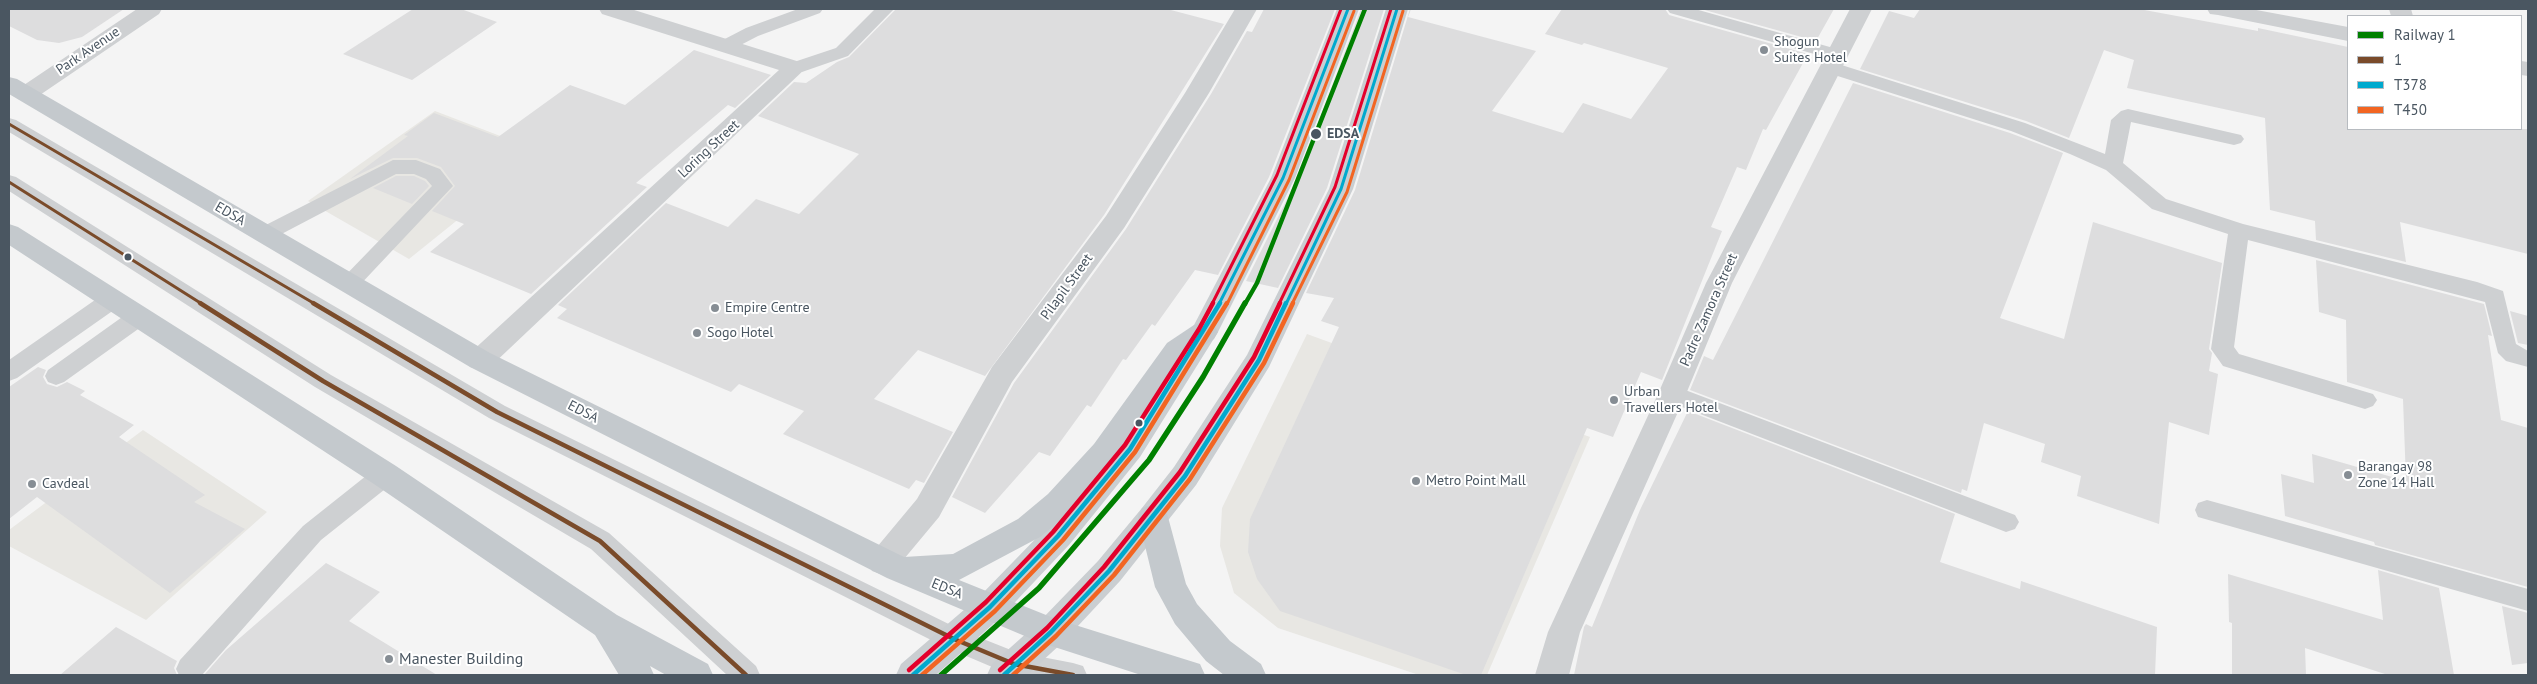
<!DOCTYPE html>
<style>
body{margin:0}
#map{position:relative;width:2537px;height:684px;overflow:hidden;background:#f4f4f4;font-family:"PT Sans",sans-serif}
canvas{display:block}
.frame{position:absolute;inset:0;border:10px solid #4a5661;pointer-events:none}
.legend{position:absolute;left:2347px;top:15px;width:175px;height:115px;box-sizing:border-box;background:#fff;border:1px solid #b7bbc0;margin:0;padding:6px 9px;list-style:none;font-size:15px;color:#4a5661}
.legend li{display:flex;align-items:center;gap:10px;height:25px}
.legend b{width:25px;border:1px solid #b7bbc0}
</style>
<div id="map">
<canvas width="2537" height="684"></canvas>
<div class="frame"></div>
<ul class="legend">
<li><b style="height:6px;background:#008000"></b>Railway 1</li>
<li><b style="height:6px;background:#7a4b2a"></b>1</li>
<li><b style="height:6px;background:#00a9ce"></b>T378</li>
<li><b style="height:6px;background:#f26522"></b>T450</li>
</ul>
</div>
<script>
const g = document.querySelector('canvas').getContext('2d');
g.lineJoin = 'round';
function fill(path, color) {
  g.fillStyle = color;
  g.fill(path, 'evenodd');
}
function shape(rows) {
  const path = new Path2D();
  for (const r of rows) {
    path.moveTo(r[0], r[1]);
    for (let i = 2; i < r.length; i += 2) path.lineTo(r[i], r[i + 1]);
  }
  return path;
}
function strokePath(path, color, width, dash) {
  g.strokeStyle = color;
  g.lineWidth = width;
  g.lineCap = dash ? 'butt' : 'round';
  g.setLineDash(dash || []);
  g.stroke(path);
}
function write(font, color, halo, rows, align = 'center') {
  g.font = font + ' "PT Sans",sans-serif';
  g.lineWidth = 4;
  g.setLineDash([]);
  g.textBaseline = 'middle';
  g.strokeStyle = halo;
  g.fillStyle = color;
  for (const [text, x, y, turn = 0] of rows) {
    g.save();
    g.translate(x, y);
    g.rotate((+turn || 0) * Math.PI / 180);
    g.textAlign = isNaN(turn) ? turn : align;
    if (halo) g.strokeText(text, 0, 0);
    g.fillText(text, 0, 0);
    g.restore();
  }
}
const commercial = shape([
 [435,111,542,152,409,259,308,201],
 [1307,334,1590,437,1487,675,1419,675,1278,628,1234,593,1220,546,1222,508],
 [143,430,267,512,146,620,9,546,9,530]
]);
const building = shape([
 [9,9,124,9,82,37,59,43,37,40,9,26],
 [413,9,461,9,497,22,412,80,343,54],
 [896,9,1167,9,1224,24,1104,215,985,376,918,350,874,399,953,432,924,483,916,480,909,489,783,434,804,411,739,384,731,392,557,318,567,309,558,305,666,203,728,227,756,199,799,214,859,154,758,116,794,82,806,83,837,62,849,57],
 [1264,9,1335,9,1269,177,1218,275,1195,270,1155,326,1152,324,1126,360,1123,359,1091,407,1087,405,1050,456,1039,452,985,513,952,497,1014,383,1126,229,1211,94,1247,31,1252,32],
 [1361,9,1384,9,1327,188,1278,288,1246,281,1297,179],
 [1410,9,1411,9,1408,17,1536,51,1492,111,1563,133,1583,103,1631,119,1668,68,1584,43,1582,45,1545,34,1562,9,1665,9,1669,15,1808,54,1766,130,1763,129,1746,170,1737,167,1711,227,1722,231,1662,380,1641,372,1613,437,1587,428,1481,675,1466,675,1280,611,1257,579,1248,552,1250,519,1339,327,1321,321,1334,298,1306,293,1355,190],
 [1701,9,1834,9,1816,41],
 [1920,9,2139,9,2258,31,2258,28,2348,47,2348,129,2528,129,2528,254,2400,222,2406,262,2316,240,2315,221,2270,210,2265,118,2127,88,2134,60,2104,50,2069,138,2026,121,1860,69,1889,11,1914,18],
 [694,50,771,75,735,108,728,105,636,183,647,187,531,294,430,252,464,224,432,211,455,186,441,167,417,158,393,158,350,179,408,136,404,135,434,113,498,137,570,85,625,105],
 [1853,83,2010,133,2063,153,2000,318,2064,339,2093,222,2222,263,2209,349,2212,353,2209,371,2218,374,2209,435,2169,422,2159,524,2077,496,2081,476,2041,462,2045,444,1984,423,1967,491,1962,489,1961,493,1690,390,1704,356,1713,360],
 [396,176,414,176,425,181,429,186,412,204,373,188],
 [2316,260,2484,304,2492,336,2488,335,2501,420,2528,428,2528,587,2375,545,2374,542,2285,516,2281,474,2314,483,2312,454,2406,481,2403,399,2347,382,2346,320,2319,312],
 [2510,311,2528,316,2528,345,2518,343],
 [38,367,46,370,43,377,47,384,57,387,67,382,85,391,80,395,134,425,119,437,205,495,194,502,245,529,170,593,37,497,9,519,9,387],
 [1688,411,1955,514,1940,562,2020,589,2021,581,2157,627,2155,675,1574,675,1584,627,1586,624,1592,627,1640,510],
 [326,563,380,592,349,621,437,675,204,675,226,650],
 [2378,570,2439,588,2454,675,2388,675,2305,648,2306,675,2232,675,2232,623,2229,622,2228,574,2383,620],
 [2502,606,2528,613,2528,663,2512,665],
 [116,627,177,661,174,668,177,675,60,675]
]);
const service = shape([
 [798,9,823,9,820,13,758,36,731,50,719,50,716,46,719,42,746,28,798,9],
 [875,9,894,9,848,56,802,72,788,72,786,68,788,64,836,48,875,9],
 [1667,9,1695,9,1844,51,1847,55,1844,59,1832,59,1670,13,1667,9],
 [1832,62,2025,123,2105,154,2111,120,2121,111,2128,109,2241,135,2244,139,2241,143,2234,145,2131,122,2123,163,2166,199,2243,224,2477,282,2503,291,2516,344,2528,351,2528,367,2506,361,2498,353,2485,302,2248,240,2234,347,2239,354,2373,394,2377,400,2373,406,2365,409,2223,366,2211,349,2228,234,2152,209,2106,170,2070,154,2011,131,1825,72,1823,68,1825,64,1832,62],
 [9,118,16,120,505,406,963,631,1016,652,1073,663,1083,666,1087,675,1011,675,945,647,489,418,9,132,9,118],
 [393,160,416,160,440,169,453,186,357,288,349,291,341,288,338,283,432,186,426,179,414,174,396,174,272,239,265,241,258,239,255,234,258,229,393,160],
 [9,175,16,177,331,375,609,533,756,666,760,675,727,675,591,549,315,387,9,191,9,175],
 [113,291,121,293,124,299,121,305,17,378,9,381,9,360,105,293,113,291],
 [140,308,148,310,151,316,148,322,64,382,56,385,48,382,45,376,48,370,132,310,140,308],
 [1672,385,2015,515,2019,522,2015,529,2006,532,1664,400,1660,394,1664,388,1672,385],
 [385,465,394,468,397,475,394,482,321,540,202,675,179,675,176,669,180,660,303,526,376,468,385,465],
 [2207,500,2528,589,2528,611,2198,517,2195,510,2198,503,2207,500]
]);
const minor = shape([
 [137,9,162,9,159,14,34,99,26,101,18,99,14,94,18,89,137,9],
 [599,9,631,9,803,63,806,68,490,367,480,370,470,367,466,360,470,353,779,70,602,14,599,9],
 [1235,9,1257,9,1209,93,1124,228,1012,382,939,517,894,571,883,575,872,571,867,562,872,553,917,499,992,367,1106,216,1185,93,1235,9],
 [2207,9,2251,9,2348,27,2348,41,2218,15,2210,14,2207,9],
 [2389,9,2411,9,2413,16,2391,16,2389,9],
 [2521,61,2528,62,2528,76,2521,75,2521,61]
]);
const tertiary = shape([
 [1850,9,1872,9,1732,283,1686,394,1580,632,1569,675,1535,675,1548,632,1658,394,1706,283,1850,9]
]);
const primary = shape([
 [1337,9,1359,9,1295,178,1218,332,1140,457,1069,545,1001,617,936,675,896,675,901,664,979,597,1047,527,1120,441,1194,325,1271,178,1337,9],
 [1386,9,1408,9,1353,189,1269,367,1196,485,1120,581,1063,642,1027,675,987,675,992,664,1039,622,1098,561,1142,508,1174,467,1247,355,1329,189,1386,9]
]);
const trunk = shape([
 [9,77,17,79,490,353,904,557,953,554,1018,519,1048,494,1094,444,1167,343,1194,325,1204,322,1214,325,1218,332,1214,339,1187,357,1114,460,1070,512,1040,537,959,580,1056,619,1200,664,1205,675,1141,675,1039,642,887,578,470,367,9,94,9,77],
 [9,224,18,227,396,466,617,615,708,664,713,675,666,675,650,666,654,675,619,675,595,635,374,484,9,245,9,224],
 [1153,504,1164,508,1168,517,1186,584,1197,604,1230,641,1261,664,1266,675,1224,675,1206,661,1175,624,1155,587,1138,517,1142,508,1153,504]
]);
const bus1Far1 = shape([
 [9,124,315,304],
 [9,182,202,304]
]);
const bus1 = shape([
 [200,303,323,381,600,541,746,675],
 [313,303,497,412,954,639,1014,664,1073,675]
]);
const bus2Far1 = shape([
 [1219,304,1283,178,1348,9],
 [1286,304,1341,189,1397,9]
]);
const bus2 = shape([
 [913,675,990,607,1058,536,1130,449,1220,303],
 [1004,675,1051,632,1109,571,1185,476,1259,360,1286,303]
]);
const bus3Far1 = shape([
 [1227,304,1289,180,1354,11],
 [1292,304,1347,192,1403,11]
]);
const bus3 = shape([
 [922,675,995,611,1063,540,1135,452,1227,303],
 [1013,675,1056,636,1114,575,1190,479,1264,363,1293,303]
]);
const bus4Far1 = shape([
 [1212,304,1277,175,1341,9],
 [1279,304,1335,187,1391,9]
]);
const bus4 = shape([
 [909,670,986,602,1053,532,1125,445,1199,329,1213,303],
 [1000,670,1047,628,1104,567,1180,472,1254,357,1280,303]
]);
const rail1Far1 = shape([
 [1245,304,1257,283,1365,9]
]);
const rail1 = shape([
 [941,675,1039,588,1149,460,1203,377,1245,303]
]);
const markers = [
 [1764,50,5,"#868d94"],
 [1316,134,6,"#4a5661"],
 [128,257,4.5,"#4a5661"],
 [715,308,5,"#868d94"],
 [697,333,5,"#868d94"],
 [1614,400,5,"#868d94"],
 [1139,423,4.5,"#4a5661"],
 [2348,475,5,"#868d94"],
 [1416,481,5,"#868d94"],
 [32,484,5,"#868d94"],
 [389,659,5,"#868d94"]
];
const poiNames = [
 ["Shogun",1774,42],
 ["Suites Hotel",1774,58],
 ["Empire Centre",725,308],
 ["Sogo Hotel",707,333],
 ["Urban",1624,392],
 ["Travellers Hotel",1624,408],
 ["Barangay 98",2358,467],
 ["Zone 14 Hall",2358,483],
 ["Metro Point Mall",1426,481],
 ["Cavdeal",42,484]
];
const streetNames = [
 ["Park Avenue",88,51,-34],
 ["Loring Street",709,149,-43],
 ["EDSA",230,214,30],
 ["Pilapil Street",1067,287,-54],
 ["Padre Zamora Street",1709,310,-66],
 ["EDSA",583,412,27],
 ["EDSA",947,589,22]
];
const stopNames = [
 ["EDSA",1327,134]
];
const nearPoinames = [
 ["Manester Building",399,659]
];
fill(commercial, '#e8e7e3');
fill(building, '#ddddde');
fill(service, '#ced0d2');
fill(minor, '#ced0d2');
fill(tertiary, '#ced0d2');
fill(primary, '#caced1');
fill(trunk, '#c4c9cd');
strokePath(bus1Far1, '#7a4b2a', 3);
strokePath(bus1, '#7a4b2a', 4.5);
strokePath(bus2Far1, '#00a9ce', 3);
strokePath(bus2, '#00a9ce', 4.5);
strokePath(bus3Far1, '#f26522', 3);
strokePath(bus3, '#f26522', 4.5);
strokePath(bus4Far1, '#e4002b', 3);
strokePath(bus4, '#e4002b', 4.5);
strokePath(rail1Far1, '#008000', 4.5);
strokePath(rail1, '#008000', 5.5);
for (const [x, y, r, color] of markers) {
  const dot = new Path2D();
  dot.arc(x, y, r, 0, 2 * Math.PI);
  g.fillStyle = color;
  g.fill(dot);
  strokePath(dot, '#fff', 2);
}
write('14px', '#4a5661', '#fff', poiNames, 'left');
write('14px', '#4a5661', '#fff', streetNames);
write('bold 14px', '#4a5661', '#fff', stopNames, 'left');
write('16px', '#4a5661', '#fff', nearPoinames, 'left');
</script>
